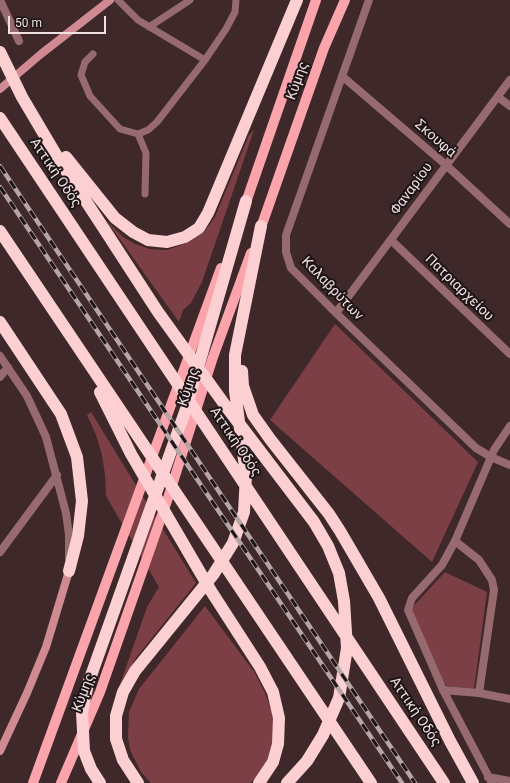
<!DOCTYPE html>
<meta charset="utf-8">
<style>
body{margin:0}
#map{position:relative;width:510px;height:783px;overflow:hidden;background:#3e282a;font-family:Roboto,sans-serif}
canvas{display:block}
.scale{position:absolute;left:8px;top:16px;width:98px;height:18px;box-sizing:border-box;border:2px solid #efe0e1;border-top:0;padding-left:5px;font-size:12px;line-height:14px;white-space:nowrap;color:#efe0e1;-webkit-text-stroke:3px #1e1415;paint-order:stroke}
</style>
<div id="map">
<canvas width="510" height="783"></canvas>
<div class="scale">50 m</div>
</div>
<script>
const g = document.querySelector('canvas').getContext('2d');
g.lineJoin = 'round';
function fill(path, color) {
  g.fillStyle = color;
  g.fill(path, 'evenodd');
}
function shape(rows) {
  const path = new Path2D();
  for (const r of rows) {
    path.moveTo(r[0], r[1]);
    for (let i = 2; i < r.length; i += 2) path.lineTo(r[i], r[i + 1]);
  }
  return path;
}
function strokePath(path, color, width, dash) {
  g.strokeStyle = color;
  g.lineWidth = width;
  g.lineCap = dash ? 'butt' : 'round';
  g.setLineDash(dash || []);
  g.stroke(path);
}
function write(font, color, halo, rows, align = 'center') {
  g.font = font + ' Roboto,sans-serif';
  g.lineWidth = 4;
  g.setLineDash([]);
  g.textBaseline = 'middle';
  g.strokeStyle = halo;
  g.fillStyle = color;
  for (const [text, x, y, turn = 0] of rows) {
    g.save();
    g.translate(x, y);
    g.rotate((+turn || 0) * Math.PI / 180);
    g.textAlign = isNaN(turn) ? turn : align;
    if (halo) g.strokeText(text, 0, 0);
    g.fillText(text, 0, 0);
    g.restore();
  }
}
const green = shape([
 [254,130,202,282,191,303,183,310,179,322,106,220,123,237,135,244,150,249,167,250,187,243,204,232,215,217,249,135],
 [335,324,478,462,432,562,270,420],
 [91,412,196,583,136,658,116,696,147,607,159,587,106,496,105,475,102,455,96,435,87,415],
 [445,572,487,592,474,689,447,686,443,682,408,612],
 [205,606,255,673,265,693,273,715,274,737,268,759,256,778,250,783,151,783,141,772,130,750,128,737,129,712,139,689]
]);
const lane = shape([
 [118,0,138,20,205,60],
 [149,27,190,0],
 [93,54,85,62,81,75,90,96,120,129,138,134,148,130,157,122,205,60,226,29,235,12,236,0],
 [138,134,146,153,145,194]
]);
const street = shape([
 [0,0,19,41],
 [369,0,286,235,286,252,291,268,336,313,476,448,491,457,510,465],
 [342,76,446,165,510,224],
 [498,97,510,106],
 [391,240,510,354],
 [336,313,510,80],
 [0,356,27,396,46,437,66,513,69,535,69,558],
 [0,377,8,367],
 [455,541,479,560,492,580,494,590,479,693],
 [0,552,57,475],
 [443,690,479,693,510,699],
 [488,777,510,781],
 [492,783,443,690,408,610,412,598,442,565,455,541,494,450,510,426]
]);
const secondary = shape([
 [0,89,41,54,110,0],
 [0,751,27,693,46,647,69,571]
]);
const primary = shape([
 [244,208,316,0],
 [259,233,324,48,345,0],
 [33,783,221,268],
 [61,783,100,692,169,495,213,357,251,253]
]);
const highway = shape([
 [0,52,22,97,61,163,108,235,158,312,225,405,314,522,328,546,339,573,344,601,347,648,339,698,323,735,307,761,287,783],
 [0,118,444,783],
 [66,157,115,218,133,232,148,240,167,242,185,237,199,228,208,213,297,0],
 [0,231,371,783],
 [0,322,61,414,77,457,82,501,78,536,69,571],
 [242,371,243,386,253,415,270,439,329,514,340,531,379,598,450,741,473,783],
 [100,392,131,454,211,591,260,667,273,692,279,718,278,744,273,762,259,783],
 [100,783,91,769,84,751,82,712,88,684,186,409,246,201],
 [138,783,123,760,116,739,116,716,123,692,135,671,213,575,233,543,244,512,246,475,235,391,235,355,261,226]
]);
const rail = shape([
 [0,166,415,783],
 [0,187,402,783]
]);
const streetNames = [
 ["Κύμης",298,81,-70],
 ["Σκουφά",435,139,41],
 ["Αττική Οδός",55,173,56],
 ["Φαναρίου",412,189,-54],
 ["Πατριαρχείου",459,288,44],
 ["Καλαβρύτων",332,289,46],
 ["Κύμης",189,387,-72],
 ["Αττική Οδός",235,442,56],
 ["Κύμης",84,693,-69],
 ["Αττική Οδός",415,712,56]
];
fill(green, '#7d3f46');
strokePath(lane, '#966a6e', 7);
strokePath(street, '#966a6e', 8);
strokePath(secondary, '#cf8b91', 8);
strokePath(primary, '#fca4ab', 10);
strokePath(highway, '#fcd0d3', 12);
strokePath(rail, '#b6a5a6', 4.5);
strokePath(rail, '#1e1415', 3, [9]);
write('14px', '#efe0e1', '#1e1415', streetNames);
</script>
